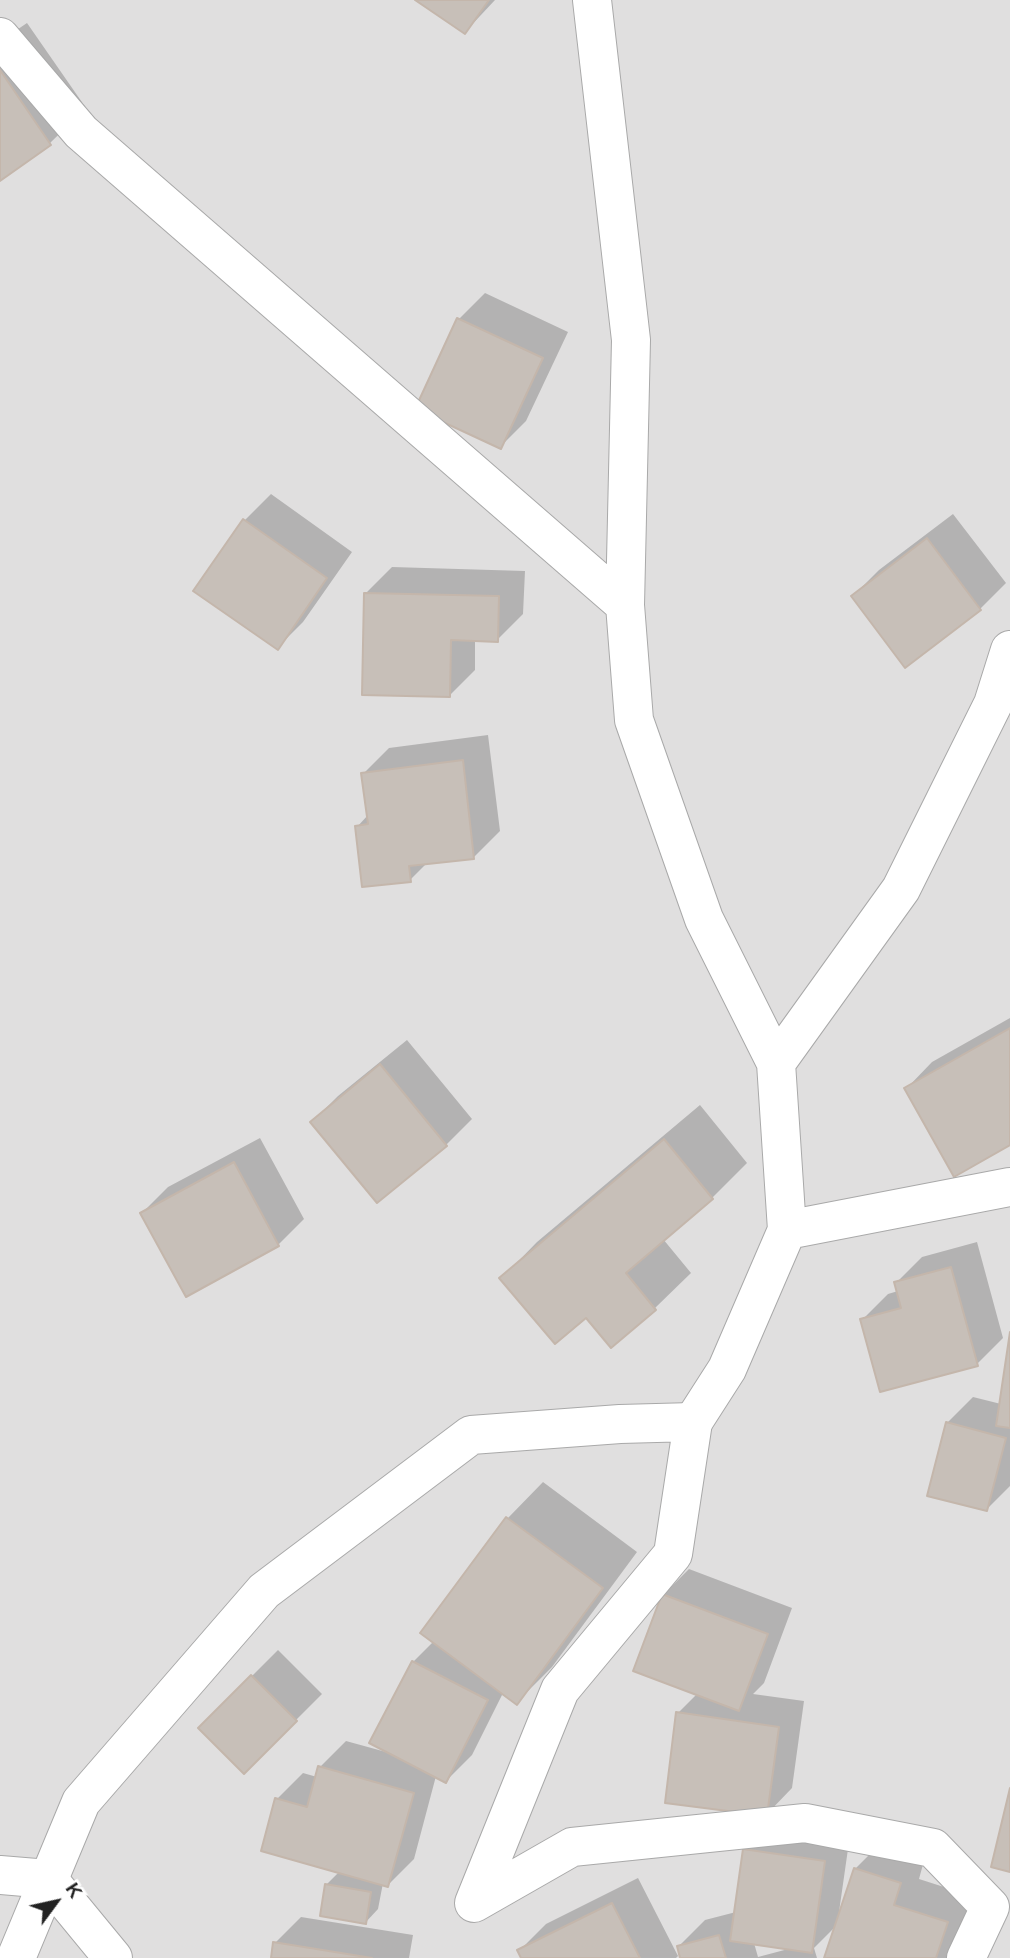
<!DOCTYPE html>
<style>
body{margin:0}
#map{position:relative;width:1010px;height:1958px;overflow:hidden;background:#f2efe9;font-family:Arial,sans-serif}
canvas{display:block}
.north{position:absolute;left:21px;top:1867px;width:70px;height:70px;-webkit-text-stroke:5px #fff;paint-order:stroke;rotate:57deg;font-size:19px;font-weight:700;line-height:28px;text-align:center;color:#222}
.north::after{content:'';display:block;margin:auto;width:24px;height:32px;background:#222;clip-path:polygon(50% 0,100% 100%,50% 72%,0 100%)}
</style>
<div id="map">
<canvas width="1010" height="1958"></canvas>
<div class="north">K</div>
</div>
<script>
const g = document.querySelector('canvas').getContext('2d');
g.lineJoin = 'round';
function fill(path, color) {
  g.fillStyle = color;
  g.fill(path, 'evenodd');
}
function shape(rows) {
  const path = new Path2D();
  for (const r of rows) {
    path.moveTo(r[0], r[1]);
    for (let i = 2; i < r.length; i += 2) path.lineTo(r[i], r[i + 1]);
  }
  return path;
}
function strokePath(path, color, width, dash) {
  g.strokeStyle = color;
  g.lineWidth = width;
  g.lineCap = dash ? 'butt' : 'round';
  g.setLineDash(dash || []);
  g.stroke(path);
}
const residential = shape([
 [0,0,1010,0,1010,1958,0,1958]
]);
const shadow = shape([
 [418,0,495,0,465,32],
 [27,23,86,108,50,143,0,179,0,37,2,40],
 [485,293,568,332,526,421,500,447,459,319],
 [271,494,352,552,303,622,277,648,195,590,245,520],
 [953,514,1006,583,980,609,853,596,879,570],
 [392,567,525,571,523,614,497,640,475,640,475,670,449,696,366,593],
 [488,735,500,831,474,857,428,862,410,880,357,827,368,815,363,774,389,748],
 [1010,1018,1010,1143,907,1088,932,1062],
 [407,1040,472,1119,446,1145,377,1201,312,1122,338,1096],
 [700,1105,747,1163,712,1198,663,1239,691,1273,655,1308,611,1345,586,1316,502,1278,537,1242],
 [260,1138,304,1219,278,1245,142,1213,168,1187],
 [977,1242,1003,1338,977,1364,862,1320,888,1294,898,1291,896,1283,922,1257],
 [1010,1344,1010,1486,987,1509,947,1423,973,1397,1001,1404],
 [543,1482,637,1552,552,1667,516,1703,503,1693,472,1755,446,1781,436,1776,414,1859,388,1885,383,1883,378,1909,365,1923,327,1884,340,1871,277,1799,303,1773,317,1777,320,1767,346,1741,386,1752,413,1662,434,1641,423,1633,508,1518],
 [689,1569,792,1608,764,1683,753,1694,804,1701,792,1788,766,1815,678,1713,698,1693,663,1595],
 [278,1650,322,1694,244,1772,200,1728],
 [771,1824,850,1835,839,1912,841,1912,855,1869,881,1843,925,1857,919,1879,972,1896,952,1958,826,1958,837,1925,814,1948,817,1958,682,1958,679,1946,705,1920,736,1912,745,1850],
 [754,1943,792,1948,758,1957],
 [638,1878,678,1956,676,1958,523,1958,520,1950,546,1924],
 [301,1917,413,1935,409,1958,273,1958,275,1943]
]);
const building = shape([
 [415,0,489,0,465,34,415,0],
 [0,70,51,145,0,181,0,70],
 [457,318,543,358,501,449,415,409,457,318],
 [243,519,327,578,278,650,193,591,243,519],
 [927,538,981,610,905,668,851,596,927,538],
 [364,593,499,596,498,642,451,640,450,697,362,695,364,593],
 [463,760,474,859,409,866,411,882,362,887,355,826,368,824,361,773,463,760],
 [1010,1028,1010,1145,954,1177,904,1088,1010,1028],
 [380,1064,447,1146,377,1203,310,1122,380,1064],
 [664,1139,713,1199,626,1273,656,1310,611,1348,586,1318,555,1344,499,1278,664,1139],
 [234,1162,279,1246,186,1297,140,1213,234,1162],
 [951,1267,978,1366,880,1392,860,1319,901,1308,894,1282,951,1267],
 [1010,1332,1010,1428,996,1426,1010,1332],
 [946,1422,1006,1438,987,1511,927,1496,946,1422],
 [506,1517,603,1588,517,1705,420,1633,506,1517],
 [662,1594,768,1634,739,1711,633,1671,662,1594],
 [412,1661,488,1700,446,1783,369,1743,412,1661],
 [251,1675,297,1721,244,1774,198,1728,251,1675],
 [676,1712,779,1727,767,1816,665,1803,676,1712],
 [318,1766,414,1793,388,1887,261,1851,275,1798,307,1807,318,1766],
 [1010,1788,1010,1872,991,1867,1010,1788],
 [743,1849,825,1861,812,1953,730,1941,743,1849],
 [854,1868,901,1883,894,1905,948,1922,936,1958,824,1958,854,1868],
 [325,1884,371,1892,366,1924,320,1916,325,1884],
 [612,1903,640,1958,521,1958,517,1950,612,1903],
 [719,1935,726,1958,680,1958,677,1946,719,1935],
 [273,1942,372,1958,271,1958,273,1942]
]);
const minor = shape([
 [592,0,631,340,625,605,634,720,704,919,776,1063],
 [0,37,81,132,625,605],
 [787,1230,1010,1187],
 [693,1422,727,1369,787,1230,776,1063,901,889,993,704,1010,650],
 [0,1875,48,1879,113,1958]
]);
const tertiary = shape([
 [16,1958,81,1802,264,1591,471,1435,620,1424,693,1422,673,1554,560,1690,474,1903,572,1847,805,1823,933,1848,990,1907,966,1958]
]);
fill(residential, '#e0dfdf');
fill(shadow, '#0003');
fill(building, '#c7bfb8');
strokePath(building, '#c4b6ab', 2);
strokePath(minor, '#a9a9a9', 40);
strokePath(tertiary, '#a9a9a9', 40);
strokePath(minor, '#fff', 38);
strokePath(tertiary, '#fff', 38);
</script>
